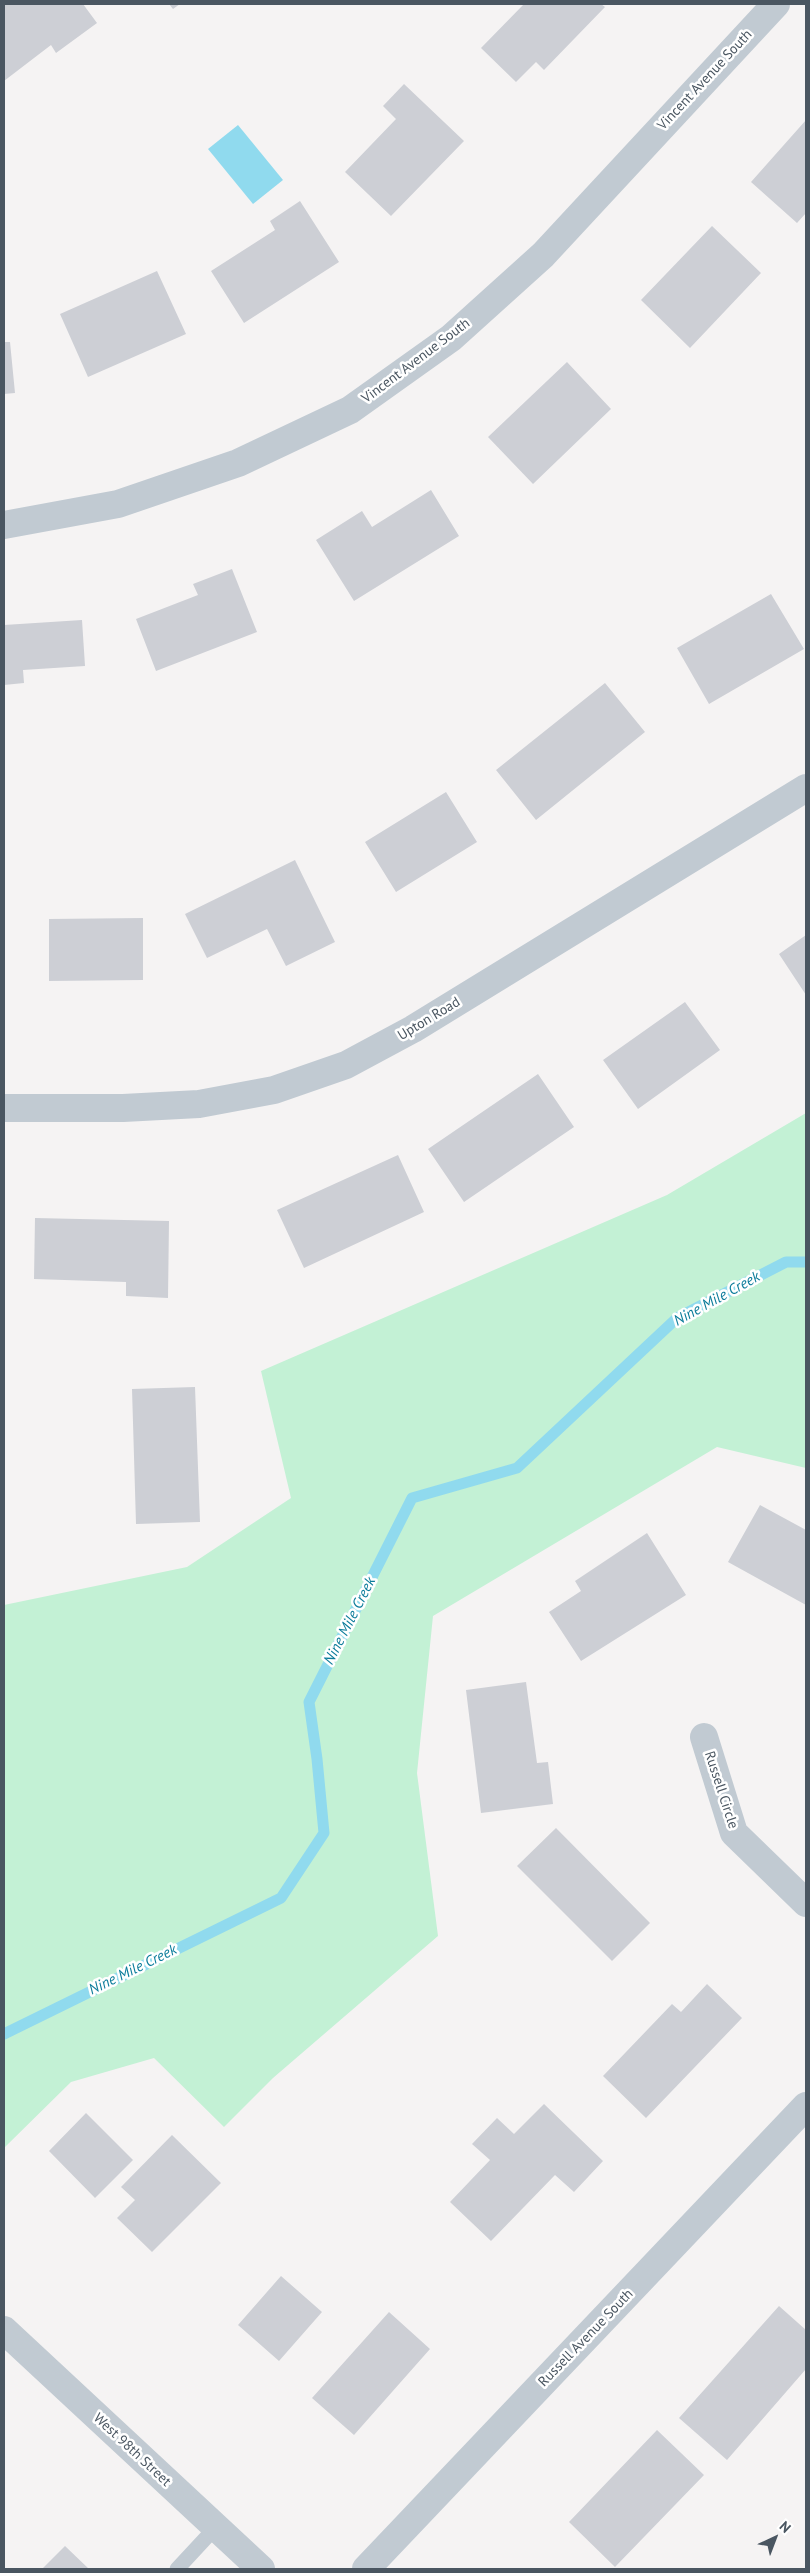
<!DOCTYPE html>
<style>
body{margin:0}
#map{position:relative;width:810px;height:2573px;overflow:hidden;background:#f5f3f3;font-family:"PT Sans",sans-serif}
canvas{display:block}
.frame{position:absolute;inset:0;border:5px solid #4a5661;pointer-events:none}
.north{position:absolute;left:750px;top:2513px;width:50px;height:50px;-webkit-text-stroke:4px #fff;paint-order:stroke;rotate:43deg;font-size:14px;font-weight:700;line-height:20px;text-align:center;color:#4a5661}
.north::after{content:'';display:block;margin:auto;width:18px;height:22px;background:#4a5661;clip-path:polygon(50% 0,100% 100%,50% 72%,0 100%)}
</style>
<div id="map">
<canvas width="810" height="2573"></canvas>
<div class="frame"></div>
<div class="north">N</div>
</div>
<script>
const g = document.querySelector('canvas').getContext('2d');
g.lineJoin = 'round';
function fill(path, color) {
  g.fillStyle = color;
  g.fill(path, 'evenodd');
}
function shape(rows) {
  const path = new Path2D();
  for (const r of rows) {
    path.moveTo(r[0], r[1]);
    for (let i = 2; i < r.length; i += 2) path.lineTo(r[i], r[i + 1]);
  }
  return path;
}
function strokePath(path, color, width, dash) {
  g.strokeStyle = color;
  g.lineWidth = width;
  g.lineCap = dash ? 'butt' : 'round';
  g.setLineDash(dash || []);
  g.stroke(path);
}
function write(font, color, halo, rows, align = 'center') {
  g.font = font + ' "PT Sans",sans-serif';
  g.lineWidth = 5;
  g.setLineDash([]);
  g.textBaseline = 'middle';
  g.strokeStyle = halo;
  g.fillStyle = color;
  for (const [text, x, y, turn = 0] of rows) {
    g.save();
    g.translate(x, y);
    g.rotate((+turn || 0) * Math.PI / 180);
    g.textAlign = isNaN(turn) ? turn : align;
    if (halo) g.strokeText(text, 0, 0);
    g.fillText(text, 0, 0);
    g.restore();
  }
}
const green = shape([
 [806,1113,806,1468,717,1447,433,1616,417,1773,438,1936,273,2078,224,2127,154,2058,71,2082,4,2148,4,1605,187,1567,291,1498,261,1371,667,1195]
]);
const water = shape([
 [238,125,283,180,253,204,208,149]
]);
const stream = shape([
 [4,2034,281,1898,324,1833,317,1759,309,1702,412,1498,517,1468,677,1318,786,1262,806,1262]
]);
const building = shape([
 [4,4,83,4,97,23,56,53,51,45,4,81],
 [169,4,180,4,173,9],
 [524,4,601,4,605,7,544,70,536,62,516,82,481,48],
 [404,84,464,141,391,216,345,172,396,119,383,106],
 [806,120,806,213,797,223,751,182],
 [300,201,339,262,244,323,211,271,275,230,270,221],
 [712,226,761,273,690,348,641,300],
 [157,271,186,334,88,377,60,314],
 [4,342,10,342,15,393,4,394],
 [567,362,611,409,533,484,488,437],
 [431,490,459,536,354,601,316,540,362,511,372,527],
 [232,569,257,632,156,671,136,619,198,595,193,584],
 [771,594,804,649,709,704,677,648],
 [82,620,85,666,23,670,24,683,4,685,4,625],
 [605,683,645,732,536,820,496,770],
 [446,792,477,842,396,892,365,842],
 [295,860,335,942,286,966,267,929,207,958,185,914],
 [143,918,143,980,49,981,49,919],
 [806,935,806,995,779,954],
 [685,1002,720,1050,638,1109,603,1060],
 [538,1074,574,1127,464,1202,428,1149],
 [398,1155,424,1212,304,1268,277,1210],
 [35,1218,169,1221,168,1298,126,1296,126,1282,34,1279],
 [195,1387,200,1522,136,1524,132,1389],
 [760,1505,806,1530,806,1605,728,1562],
 [647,1533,686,1595,581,1661,549,1612,581,1591,575,1581],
 [526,1682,537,1763,548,1762,553,1804,481,1813,466,1690],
 [556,1828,650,1923,612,1961,517,1866],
 [707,1984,742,2018,646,2118,603,2076,672,2004,681,2012],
 [544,2104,603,2161,574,2192,555,2175,491,2241,450,2202,490,2160,472,2144,497,2118,514,2134],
 [86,2113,133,2160,95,2198,49,2151],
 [172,2135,221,2183,152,2252,117,2218,135,2200,121,2187],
 [281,2276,322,2312,279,2361,238,2325],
 [779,2306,806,2330,806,2369,727,2460,679,2418],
 [389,2312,430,2349,354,2435,312,2398],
 [657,2430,704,2475,615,2567,569,2522],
 [65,2546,89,2569,42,2569]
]);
const service = shape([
 [177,2569,216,2527]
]);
const minor = shape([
 [4,525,118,504,238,463,350,410,451,338,543,255,776,4],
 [4,1108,123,1108,199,1104,274,1090,346,1065,413,1029,806,788],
 [704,1737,734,1833,806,1903],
 [366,2569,806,2106]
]);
const tertiary = shape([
 [4,2330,261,2569]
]);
const streetNames = [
 ["Vincent Avenue South",705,80,-47],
 ["Vincent Avenue South",416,361,-37],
 ["Upton Road",429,1019,-31],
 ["Russell Circle",721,1790,72],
 ["Russell Avenue South",586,2338,-46],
 ["West 98th Street",132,2450,43]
];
const waterNames = [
 ["Nine Mile Creek",717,1299,-29],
 ["Nine Mile Creek",350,1621,-63],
 ["Nine Mile Creek",133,1970,-26]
];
fill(green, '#c3f1d5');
fill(water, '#90daee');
strokePath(stream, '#90daee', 11);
fill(building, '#cdcfd5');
strokePath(service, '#c1cad2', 15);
strokePath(minor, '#c1cad2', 28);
strokePath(tertiary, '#c1cad2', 28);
write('14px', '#4a5661', '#fff', streetNames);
write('italic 15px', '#0c7c9b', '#fff', waterNames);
</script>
